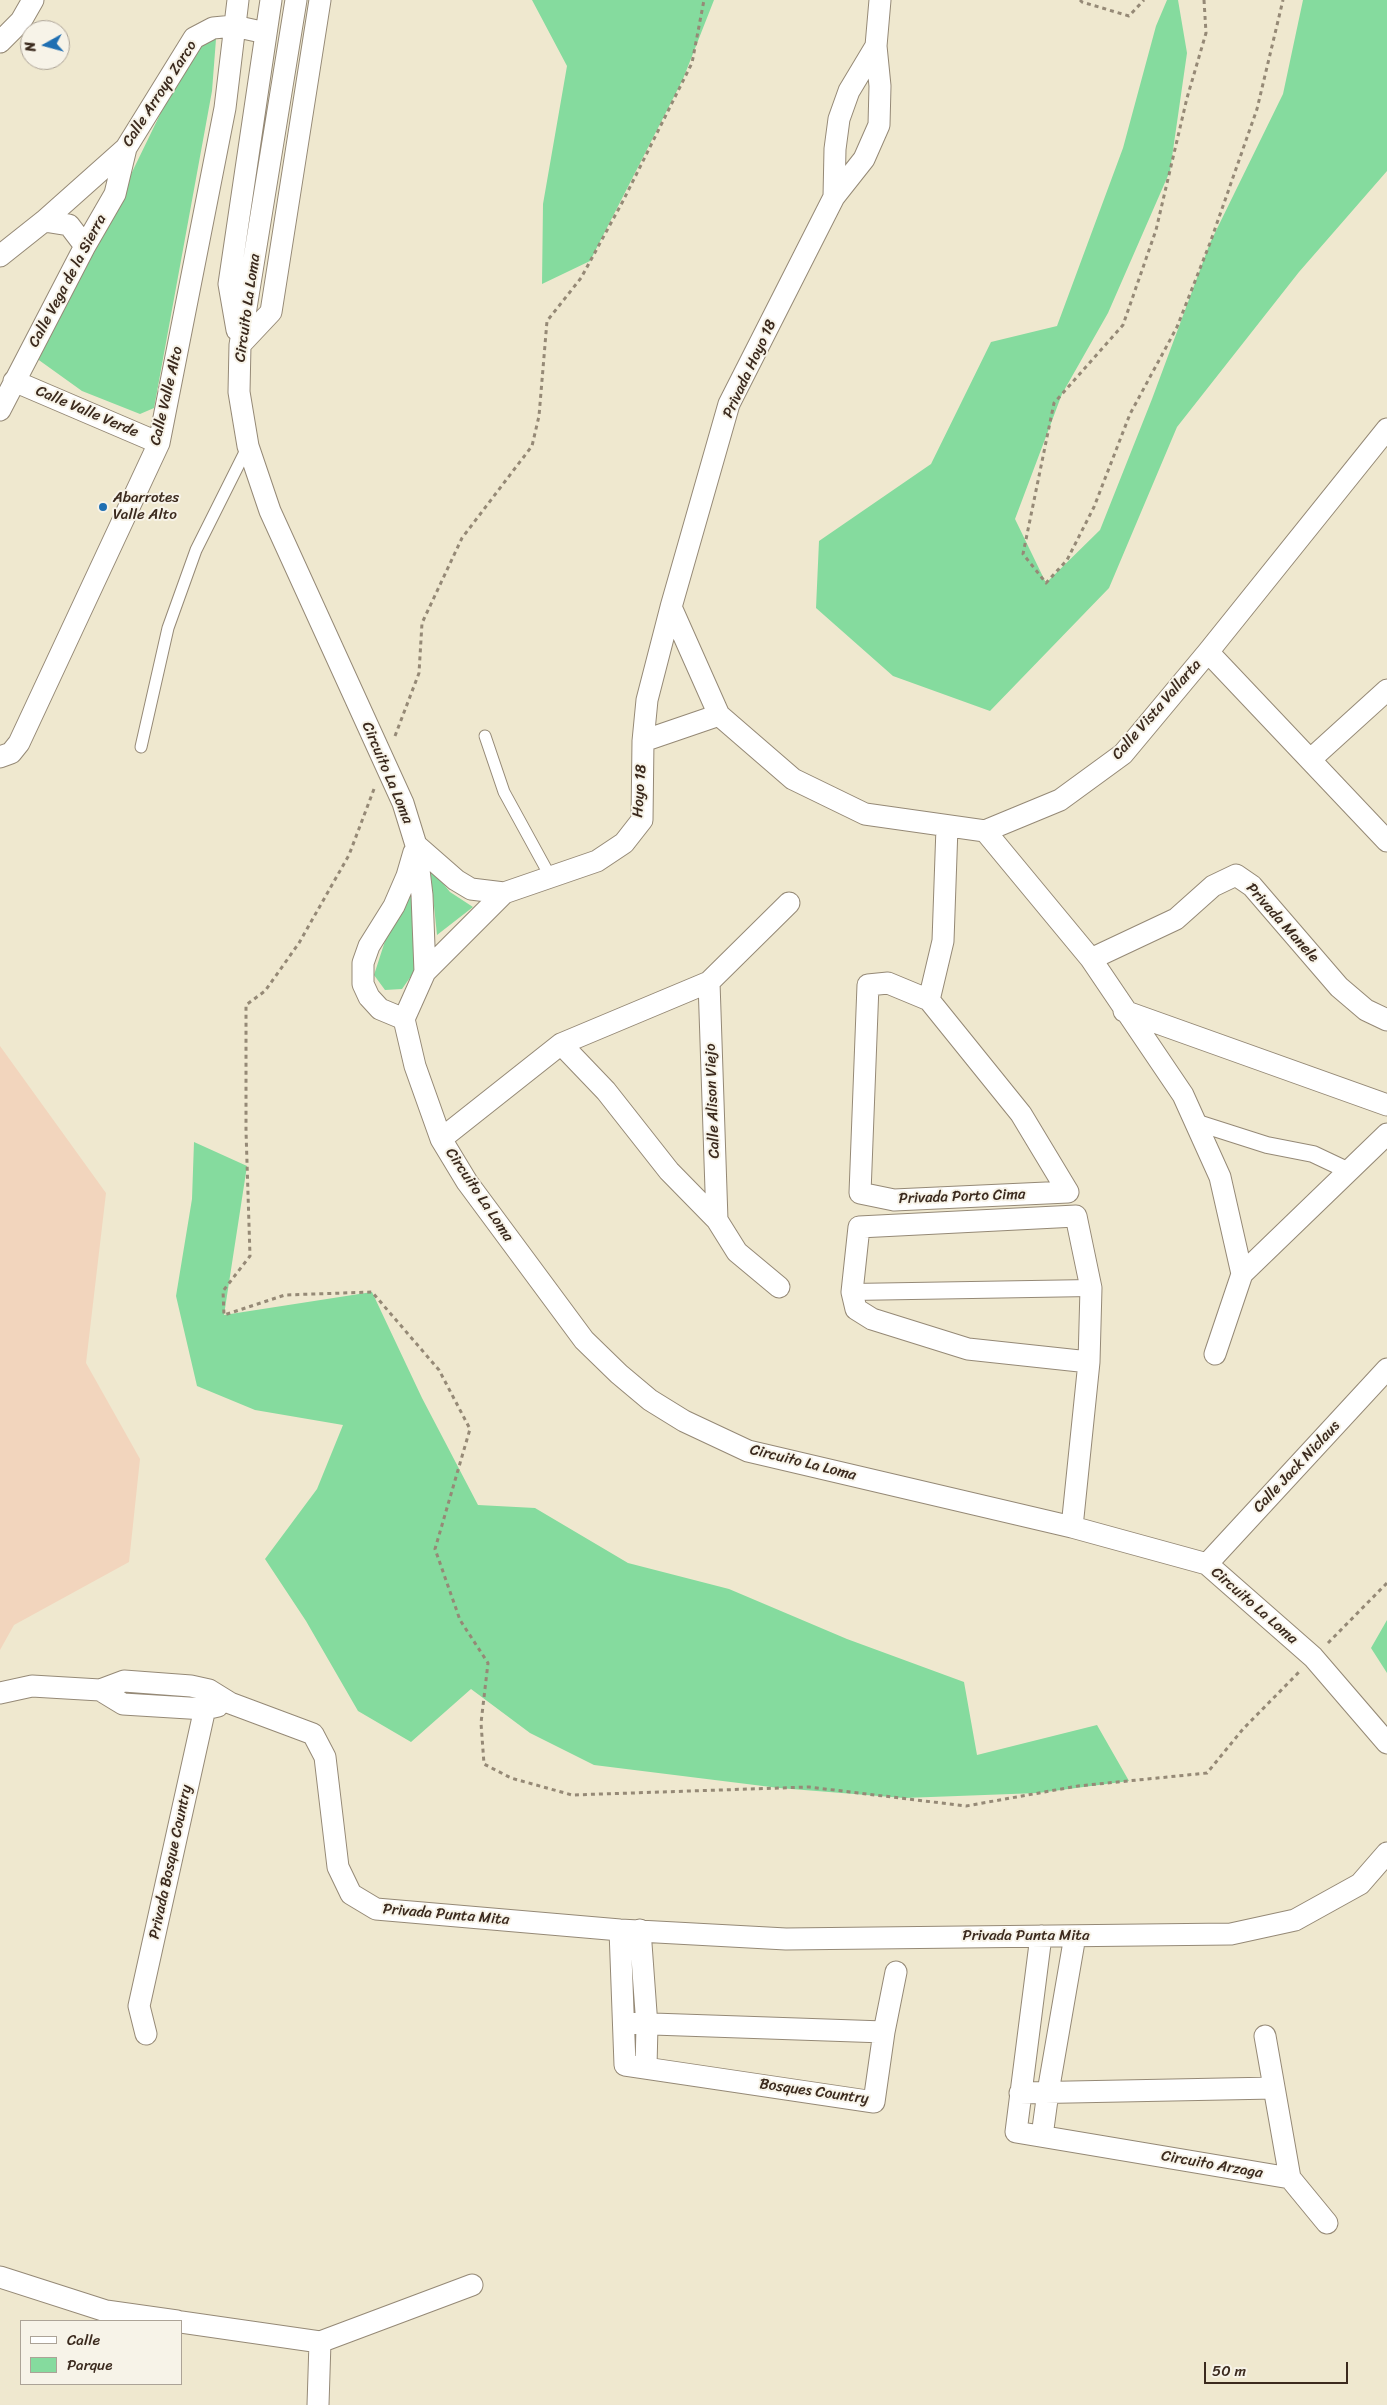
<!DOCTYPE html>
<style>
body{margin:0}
#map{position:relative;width:1387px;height:2405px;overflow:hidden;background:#efe8cf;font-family:Sriracha,sans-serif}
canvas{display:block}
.legend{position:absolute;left:20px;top:2320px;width:162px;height:65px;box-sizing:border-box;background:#f7f3e8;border:1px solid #aca397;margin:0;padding:6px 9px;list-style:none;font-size:15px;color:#3b2a1e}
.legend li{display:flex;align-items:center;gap:10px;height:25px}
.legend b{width:25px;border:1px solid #aca397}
.north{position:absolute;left:20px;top:20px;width:50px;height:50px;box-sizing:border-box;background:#f7f3e8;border:1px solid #aca397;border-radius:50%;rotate:263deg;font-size:14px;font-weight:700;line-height:20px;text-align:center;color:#3b2a1e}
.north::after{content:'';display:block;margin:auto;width:18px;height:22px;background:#1f6fb2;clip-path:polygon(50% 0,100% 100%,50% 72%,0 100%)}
.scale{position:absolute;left:1204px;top:2362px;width:144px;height:22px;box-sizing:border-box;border:2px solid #3b2a1e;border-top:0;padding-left:6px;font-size:15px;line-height:18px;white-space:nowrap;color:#3b2a1e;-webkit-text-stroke:4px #f7f3e8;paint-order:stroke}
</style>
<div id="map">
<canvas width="1387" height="2405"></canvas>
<ul class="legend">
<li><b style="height:6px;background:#fff"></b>Calle</li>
<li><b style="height:14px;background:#85db9e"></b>Parque</li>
</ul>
<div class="north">N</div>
<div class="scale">50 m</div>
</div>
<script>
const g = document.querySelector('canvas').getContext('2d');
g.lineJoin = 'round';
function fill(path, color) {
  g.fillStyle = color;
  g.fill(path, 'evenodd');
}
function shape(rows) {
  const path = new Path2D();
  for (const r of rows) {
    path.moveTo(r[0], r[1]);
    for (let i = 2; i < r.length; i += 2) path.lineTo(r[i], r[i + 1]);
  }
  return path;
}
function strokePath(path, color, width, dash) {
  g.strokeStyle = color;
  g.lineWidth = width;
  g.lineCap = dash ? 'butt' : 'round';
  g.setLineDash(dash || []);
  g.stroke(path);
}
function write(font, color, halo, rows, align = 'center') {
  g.font = font + ' Sriracha,sans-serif';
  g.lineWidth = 4;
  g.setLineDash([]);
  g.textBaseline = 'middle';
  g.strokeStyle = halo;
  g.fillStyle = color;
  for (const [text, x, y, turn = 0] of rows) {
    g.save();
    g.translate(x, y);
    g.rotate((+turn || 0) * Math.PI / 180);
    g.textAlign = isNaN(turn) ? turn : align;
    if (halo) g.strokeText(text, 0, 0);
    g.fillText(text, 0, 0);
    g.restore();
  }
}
const built = shape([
 [0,1046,106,1193,86,1363,140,1459,129,1562,14,1625,0,1650]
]);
const green = shape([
 [532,0,714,0,683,79,590,261,542,284,543,204,567,66],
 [1167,0,1178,0,1187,53,1170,171,1108,313,1062,394,1015,519,1046,583,1100,530,1152,399,1210,243,1283,94,1303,0,1387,0,1387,171,1299,272,1177,427,1109,588,990,711,893,676,816,608,819,541,931,464,991,342,1057,326,1123,148,1156,26],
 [201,39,216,39,212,91,154,408,140,414,82,391,36,358,118,201,184,65],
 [430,867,450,892,473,907,437,935],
 [414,883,414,972,402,989,385,990,374,975,385,941],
 [194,1142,247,1166,224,1315,372,1292,422,1398,478,1505,535,1508,628,1563,729,1589,847,1639,964,1682,977,1755,1097,1725,1129,1781,1038,1793,904,1798,779,1788,594,1765,530,1733,471,1689,411,1742,358,1711,306,1621,265,1559,317,1489,343,1425,255,1410,197,1386,176,1296,192,1199],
 [1387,1620,1387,1673,1371,1648]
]);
const path = shape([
 [1080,0,1082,2,1129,16,1144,0],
 [1204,0,1206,33,1187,98,1156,230,1123,325,1054,403,1023,554,1046,583,1067,560,1094,507,1130,414,1177,327,1210,243,1257,109,1283,0],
 [395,736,419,673,422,623,462,538,532,446,539,416,547,321,581,278,623,201,692,63,704,0],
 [374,789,349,855,299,943,265,991,246,1005,246,1131,250,1256,223,1291,224,1315,285,1295,372,1292,439,1370,470,1429,435,1549,460,1620,488,1663,481,1723,484,1764,511,1778,572,1795,809,1787,966,1806,1078,1786,1207,1773,1243,1729,1300,1671],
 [1328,1643,1387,1583]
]);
const service = shape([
 [485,736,504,792,550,876],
 [141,747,168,628,196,550,248,446]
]);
const pedestrian = shape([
 [1195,1122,1267,1145,1313,1154,1349,1171],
 [852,1292,1091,1288]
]);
const minor = shape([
 [296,0,240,345,239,392,248,446,270,511,403,803,416,845,422,895,425,972,404,1019,415,1066,441,1139,467,1182,584,1340,619,1374,650,1400,684,1421,748,1451,1072,1527,1207,1564,1313,1657,1387,1743],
 [0,42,21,21,33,0],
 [834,197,835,149,839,119,849,91,876,46],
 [44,221,69,225,85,246],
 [0,256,44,221,126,148,194,38,213,28,234,26,266,33],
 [237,330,229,284,271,0],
 [240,345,271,312,320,0],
 [14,381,159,443],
 [0,410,85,246,115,194,126,148],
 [671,607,719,715,793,779,865,814,985,831,1060,800,1123,754,1208,652,1387,429],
 [1208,652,1387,841],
 [643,741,719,715],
 [0,757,11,753,19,743,159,443,225,108,238,0],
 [1311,759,1387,690],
 [985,831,1091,959,1183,1095,1220,1177,1242,1274],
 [416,845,456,880,471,889,504,893],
 [1091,959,1176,919,1213,886,1236,875,1252,886,1339,987,1366,1010,1387,1020],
 [425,972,504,893,597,861,624,843,642,820,643,741,647,700,671,607,729,404,834,197,864,159,879,125,880,86,876,46,880,0],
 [709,982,717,1220],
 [888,983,929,1000,1021,1114,1068,1192,894,1200,860,1193,868,985,888,983],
 [929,1000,943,941,947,827],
 [1124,1011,1387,1105],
 [404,1019,380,1009,369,997,363,984,363,963,369,946,394,906,407,876,414,852],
 [561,1044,606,1091,669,1171,717,1220,737,1252,779,1287],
 [441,1139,561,1044,709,982,789,903],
 [1215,1354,1242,1274,1387,1134],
 [1072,1527,1089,1362,1091,1288,1076,1216,859,1227,852,1292,856,1309,872,1319,968,1349,1089,1362],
 [1207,1564,1387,1369],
 [100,1690,123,1704,205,1709,218,1706],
 [0,1693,32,1686,100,1690,124,1681,191,1686,209,1690,230,1703,313,1734,325,1757,338,1867,351,1894,376,1909,620,1930,786,1939,1231,1934,1295,1920,1360,1884,1387,1853],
 [620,1930,625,2065,874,2102,884,2032,896,1972],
 [640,1930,647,2026,646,2067],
 [1041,1936,1016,2132,1290,2178],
 [624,2023,884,2032],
 [146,2034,139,2006,209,1690],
 [1265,2036,1290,2178,1327,2223],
 [1020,2093,1274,2088],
 [1042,2136,1048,2092,1075,1936],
 [0,2277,106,2311,177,2321],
 [181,2322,320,2342,472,2285],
 [318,2405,320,2342]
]);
const markers = [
 [103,507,5,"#1f6fb2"]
];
const streetNames = [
 ["Calle Arroyo Zarco",160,94,-57],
 ["Calle Vega de la Sierra",68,281,-62],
 ["Circuito La Loma",248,308,-82],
 ["Privada Hoyo 18",750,369,-65],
 ["Calle Valle Alto",167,396,-77],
 ["Calle Valle Verde",87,412,23],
 ["Calle Vista Vallarta",1157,710,-49],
 ["Circuito La Loma",387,773,67],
 ["Hoyo 18",640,791,-86],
 ["Privada Manele",1282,923,48],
 ["Calle Alison Viejo",713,1101,-92],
 ["Circuito La Loma",479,1195,56],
 ["Privada Porto Cima",962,1197,-2],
 ["Circuito La Loma",803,1463,14],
 ["Calle Jack Niclaus",1297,1467,-47],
 ["Circuito La Loma",1254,1606,41],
 ["Privada Bosque Country",171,1862,-78],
 ["Privada Punta Mita",446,1915,5],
 ["Privada Punta Mita",1026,1936],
 ["Bosques Country",814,2092,8],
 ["Circuito Arzaga",1212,2165,10]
];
const poiNames = [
 ["Abarrotes",113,498],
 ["Valle Alto",113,515]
];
fill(built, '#f2d5bd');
fill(green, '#85db9e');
strokePath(service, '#958976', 13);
strokePath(pedestrian, '#958976', 18);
strokePath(minor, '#958976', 23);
strokePath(path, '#958976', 3, [4, 4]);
strokePath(service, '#fff', 11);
strokePath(pedestrian, '#fff', 16);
strokePath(minor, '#fff', 21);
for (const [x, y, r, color] of markers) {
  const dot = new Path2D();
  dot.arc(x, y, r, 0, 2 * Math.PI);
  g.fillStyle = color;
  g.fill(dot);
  strokePath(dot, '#f7f3e8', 2);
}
write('15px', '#3b2a1e', '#f7f3e8', streetNames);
write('15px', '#3b2a1e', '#f7f3e8', poiNames, 'left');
</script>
